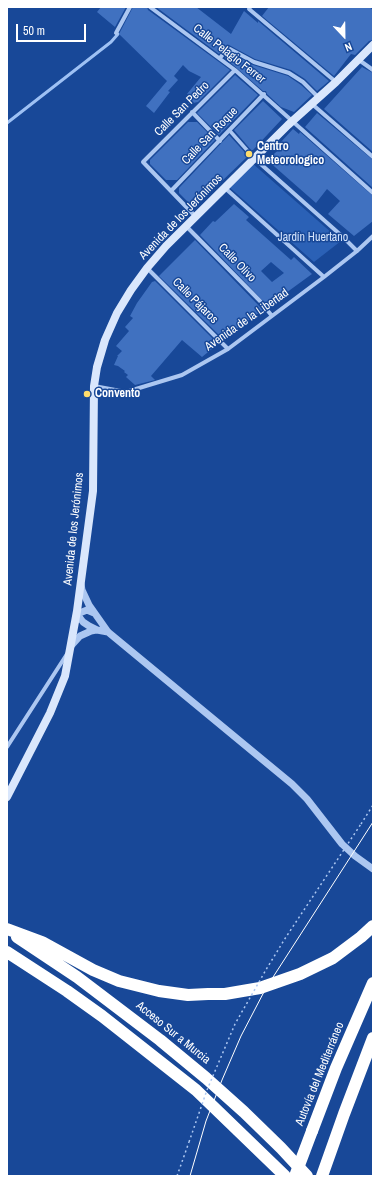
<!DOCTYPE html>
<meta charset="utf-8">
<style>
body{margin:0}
#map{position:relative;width:380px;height:1183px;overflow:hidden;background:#184898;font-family:"Archivo Narrow",sans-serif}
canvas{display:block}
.frame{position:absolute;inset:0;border:8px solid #fff;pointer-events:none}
.north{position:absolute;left:324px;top:16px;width:40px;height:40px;-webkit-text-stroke:3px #184898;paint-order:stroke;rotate:158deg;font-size:11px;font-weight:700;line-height:16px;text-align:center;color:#fff}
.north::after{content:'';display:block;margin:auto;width:14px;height:18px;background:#fff;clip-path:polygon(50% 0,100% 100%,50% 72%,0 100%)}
.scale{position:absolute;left:16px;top:24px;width:70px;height:18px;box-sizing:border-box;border:2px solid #fff;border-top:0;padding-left:5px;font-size:12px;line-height:14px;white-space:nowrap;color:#fff;-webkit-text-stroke:3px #184898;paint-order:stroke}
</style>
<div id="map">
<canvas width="380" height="1183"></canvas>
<div class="frame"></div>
<div class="north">N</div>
<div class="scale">50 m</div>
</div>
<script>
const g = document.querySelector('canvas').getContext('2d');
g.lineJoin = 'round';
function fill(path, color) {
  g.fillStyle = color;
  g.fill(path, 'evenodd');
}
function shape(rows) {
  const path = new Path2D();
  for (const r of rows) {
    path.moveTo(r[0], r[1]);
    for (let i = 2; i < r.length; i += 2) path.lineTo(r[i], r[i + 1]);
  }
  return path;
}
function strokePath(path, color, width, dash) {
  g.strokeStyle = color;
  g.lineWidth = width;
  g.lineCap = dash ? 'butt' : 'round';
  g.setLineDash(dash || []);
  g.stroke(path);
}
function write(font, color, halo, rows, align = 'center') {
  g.font = font + ' "Archivo Narrow",sans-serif';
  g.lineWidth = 3;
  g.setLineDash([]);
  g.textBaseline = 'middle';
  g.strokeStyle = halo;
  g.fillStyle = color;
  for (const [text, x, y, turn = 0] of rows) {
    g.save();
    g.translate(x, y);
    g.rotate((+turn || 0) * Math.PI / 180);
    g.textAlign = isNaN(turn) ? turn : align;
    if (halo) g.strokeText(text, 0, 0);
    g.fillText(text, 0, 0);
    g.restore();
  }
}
const green = shape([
 [252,163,341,241,314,262,228,186]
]);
const stream = shape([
 [7,123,111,42,118,34]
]);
const building = shape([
 [101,7,126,7,115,27,97,12],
 [133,7,147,7,148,10,230,70,198,102,188,104,192,98,187,94,201,77,189,71,183,65,174,76,178,80,168,91,170,92,154,113,146,106,167,81,119,34],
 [156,7,196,7,231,34,244,11,258,23,258,21,329,81,317,91,305,79,291,70,255,59,229,45,226,46,219,54],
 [269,7,369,7,373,10,373,40,369,41,355,55,351,54,334,76,262,16],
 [229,52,253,65,288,76,301,85,312,95,294,112,281,107,267,94,266,91,263,91,225,58],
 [362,67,373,73,373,152,324,109],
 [235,75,258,95,219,135,197,113],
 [263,101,282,119,253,150,251,150,234,130],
 [317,113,373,160,373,188,305,127],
 [188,122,197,122,215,140,177,180,166,180,150,164,150,160],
 [293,129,299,134,300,132,373,196,373,221,354,236,328,214,340,201,327,189,316,203,267,160,283,146,280,143],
 [229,135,248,156,196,206,192,206,179,193,179,188],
 [234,204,249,217,246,220,291,260,294,257,312,274,268,306,200,235,213,221,215,222],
 [271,262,284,273,272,282,261,271],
 [195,240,263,310,223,339,159,276],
 [155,281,218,344,202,357,182,340,151,376,155,380,135,385,126,377,128,375,124,372,125,371,118,366,114,365,118,356,117,356,122,351,116,346,129,331,125,327,133,318,130,316,137,303,152,282]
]);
const path = shape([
 [361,824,373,805],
 [177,1176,189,1142]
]);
const pedestrian = shape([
 [230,131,254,158]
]);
const minor = shape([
 [150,7,235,70,373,193],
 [250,7,249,9,336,82],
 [116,33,130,7],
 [220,58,228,48,254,62,289,73,303,82,319,98],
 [359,60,373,70],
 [312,104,373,157],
 [192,112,220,141],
 [255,159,343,237,357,251],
 [225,188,324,277],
 [171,191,264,94],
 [195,216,143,162,235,70],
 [186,226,260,301,272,316],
 [147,268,228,349],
 [94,386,126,392,182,375,228,349,324,277,357,251,373,236],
 [7,747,67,654]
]);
const tertiary = shape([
 [81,584,82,590,89,605,108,632,292,784,307,799,342,844,355,856,373,869],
 [94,613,87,610,77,614,83,622,89,626,97,630,108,632],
 [71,646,80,636,91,631,96,630]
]);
const secondary = shape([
 [7,797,50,713,65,676,77,611,93,491,94,386,97,367,105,340,117,313,131,290,147,268,166,246,288,125,336,82,373,45]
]);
const motorway = shape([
 [7,929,42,942,93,970,119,981,159,991,188,995,208,994,225,994,260,988,300,974,333,958,361,937,373,926],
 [17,937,77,977,160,1040,206,1078,244,1112,281,1148,307,1176],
 [7,952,67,991,102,1016,196,1090,285,1176],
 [312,1131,336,1068,373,983],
 [322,1176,344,1114,373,1038]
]);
const tram = shape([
 [190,1176,206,1121,222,1080,241,1036,266,988,373,822]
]);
const pathBridge = shape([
 [189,1142,207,1090,235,1024,267,968,286,937,361,824]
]);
const motorwayBridge = shape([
 [295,1176,312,1131]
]);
const markers = [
 [249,154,4,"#ffdd6c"],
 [87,394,4,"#ffdd6c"]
];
const streetNames = [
 ["Calle Pelagio Ferrer",229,54,38],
 ["Calle San Pedro",182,109,-45],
 ["Calle San Roque",210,136,-46],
 ["Avenida de los Jerónimos",181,217,-46],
 ["Calle Olivo",237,263,46],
 ["Calle Pájaros",195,301,45],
 ["Avenida de la Libertad",247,320,-35],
 ["Avenida de los Jerónimos",74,529,-84],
 ["Acceso Sur a Murcia",173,1033,39],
 ["Autovía del Mediterráneo",320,1074,-68]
];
const poiNames = [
 ["Centro",257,147],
 ["Meteorologico",257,161],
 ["Convento",95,394]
];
const parkNames = [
 ["Jardín Huertano",313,238]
];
fill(green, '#2b61b6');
strokePath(stream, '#9ec1f4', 3);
fill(building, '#4071c0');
strokePath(path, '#acc7f1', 1.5, [2, 3]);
strokePath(pedestrian, '#acc7f1', 3.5);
strokePath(minor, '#acc7f1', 4);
strokePath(tertiary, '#acc7f1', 7);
strokePath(secondary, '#dae7fc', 8);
strokePath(motorway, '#fff', 12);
strokePath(tram, '#fff', 1);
strokePath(pathBridge, '#acc7f1', 1.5, [2, 3]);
strokePath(motorwayBridge, '#fff', 12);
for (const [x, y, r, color] of markers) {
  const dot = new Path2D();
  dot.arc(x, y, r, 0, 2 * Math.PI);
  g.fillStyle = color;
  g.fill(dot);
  strokePath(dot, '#184898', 1.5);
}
write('12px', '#fff', '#184898', streetNames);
write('bold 12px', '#fff', '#184898', poiNames, 'left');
write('12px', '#d3e3fc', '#184898', parkNames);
</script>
